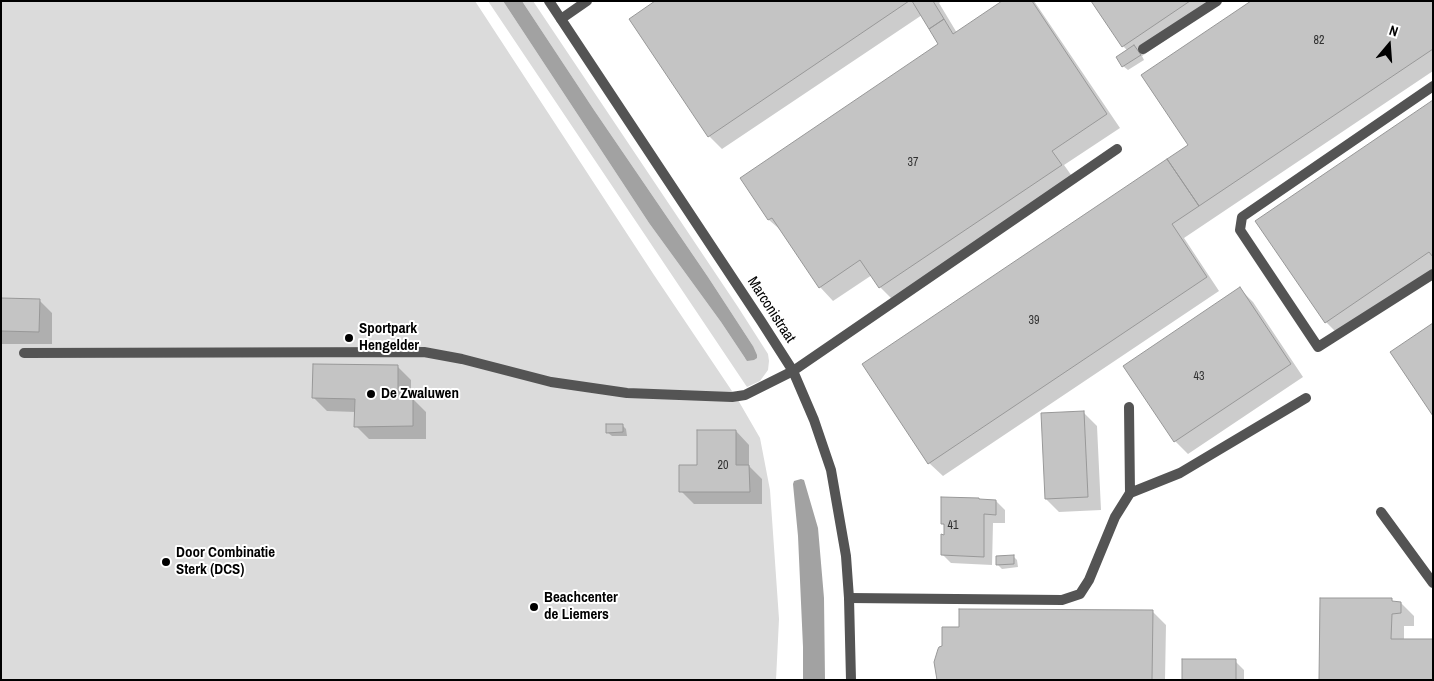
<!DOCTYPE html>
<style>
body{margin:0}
#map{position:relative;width:1434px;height:681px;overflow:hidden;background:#fff;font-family:"Archivo Narrow",sans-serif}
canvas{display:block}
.frame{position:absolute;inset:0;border:2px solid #000;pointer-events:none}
.north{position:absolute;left:1364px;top:20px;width:50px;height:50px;-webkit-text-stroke:4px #fff;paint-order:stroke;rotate:18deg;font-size:14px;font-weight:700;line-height:20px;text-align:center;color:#000}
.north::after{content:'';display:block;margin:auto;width:18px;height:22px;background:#000;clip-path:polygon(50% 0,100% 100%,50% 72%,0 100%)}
</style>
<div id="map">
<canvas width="1434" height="681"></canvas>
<div class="frame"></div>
<div class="north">N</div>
</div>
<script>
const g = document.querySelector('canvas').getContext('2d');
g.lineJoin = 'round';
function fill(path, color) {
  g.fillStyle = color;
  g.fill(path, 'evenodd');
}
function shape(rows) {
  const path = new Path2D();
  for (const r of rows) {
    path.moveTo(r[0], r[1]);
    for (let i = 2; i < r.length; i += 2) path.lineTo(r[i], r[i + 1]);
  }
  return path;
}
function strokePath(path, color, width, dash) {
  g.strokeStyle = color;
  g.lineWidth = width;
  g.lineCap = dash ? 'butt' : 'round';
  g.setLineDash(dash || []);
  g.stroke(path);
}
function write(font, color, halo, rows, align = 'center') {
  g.font = font + ' "Archivo Narrow",sans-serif';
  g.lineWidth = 4;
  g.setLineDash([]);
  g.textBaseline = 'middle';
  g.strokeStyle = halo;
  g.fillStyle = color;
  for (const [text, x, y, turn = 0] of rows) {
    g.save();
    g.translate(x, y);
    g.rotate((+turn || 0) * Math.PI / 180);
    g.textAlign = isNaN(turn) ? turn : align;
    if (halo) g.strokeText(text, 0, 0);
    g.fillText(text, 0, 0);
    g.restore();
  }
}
const green = shape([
 [1,1,475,1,654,275,738,400,760,438,770,490,779,619,776,680,1,680],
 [488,1,503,1,649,223,721,322,745,358,753,346,708,277,594,110,522,1,533,1,738,307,768,354,769,361,768,370,760,381,747,387]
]);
const water = shape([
 [503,1,522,1,594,110,708,277,753,346,757,355,757,358,754,360,747,361,721,322,649,223],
 [801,479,804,480,818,528,824,598,825,680,803,680,803,647,798,536,793,484,794,481]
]);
const shadow = shape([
 [658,1,942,1,939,3,957,33,1004,1,1034,1,1120,128,1064,165,1074,179,893,300,880,287,872,275,833,301,820,287,783,232,769,220,741,178,939,45,922,15,722,149,709,136],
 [1092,1,1223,1,1142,56,1144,60,1128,70,1123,66,1128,51,1123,46],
 [1433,1,1433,71,1184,238,1219,291,943,476,929,463,863,365],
 [1433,102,1433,272,1339,335,1326,322],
 [1240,289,1253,302,1303,377,1188,454,1175,441],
 [1,300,39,300,52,313,52,344,1,344],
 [398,367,411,380,411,399,413,399,426,412,426,439,369,439,356,426,356,412,327,411,314,398],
 [1083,412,1097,426,1101,510,1059,512,1046,499],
 [622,425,626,429,627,436,612,436,607,432],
 [736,431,749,445,749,466,762,479,762,504,694,504,681,491,698,466],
 [980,501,996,501,1005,510,1005,523,993,523,992,565,951,563,942,554,945,536,945,526,942,523],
 [1013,556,1017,560,1018,567,1002,569,997,564],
 [1391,600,1394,603,1401,603,1414,616,1414,626,1404,626,1404,640,1321,680],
 [1152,611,1166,625,1165,680,938,680,943,647,960,628],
 [1235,661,1244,670,1244,680,1183,680]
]);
const building = shape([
 [655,1,909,1,708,137,629,19,655,1],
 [912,1,933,1,944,19,929,29,912,1],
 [1002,1,1032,1,1107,114,1052,151,1062,165,879,288,860,260,819,288,772,218,768,220,740,178,938,44,929,29,944,19,953,34,1002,1],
 [1091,1,1190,1,1122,47,1091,1],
 [1251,1,1433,1,1433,49,1199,206,1167,159,1188,145,1141,75,1251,1],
 [1134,45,1141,55,1122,67,1116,57,1134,45],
 [1433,100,1433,257,1429,252,1325,323,1255,221,1433,100],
 [1167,159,1199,206,1172,224,1207,277,928,464,862,364,1167,159],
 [1240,287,1291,364,1174,442,1123,366,1240,287],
 [1,298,40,299,39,332,1,331,1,298],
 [1433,323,1433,416,1390,352,1433,323],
 [313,364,398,365,398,397,413,397,413,426,354,427,355,399,312,398,313,364],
 [1084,411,1088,497,1045,499,1041,413,1084,411],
 [606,424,623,424,623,432,606,433,606,424],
 [697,430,736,430,736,465,749,465,750,492,679,492,679,465,697,465,697,430],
 [941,497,979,498,979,499,996,500,996,515,984,514,984,557,941,555,941,534,944,535,944,524,941,524,941,497],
 [1014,555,1014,564,996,565,996,556,1014,555],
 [1320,598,1392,598,1392,601,1401,602,1401,613,1392,614,1391,639,1433,639,1433,680,1319,680,1320,598],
 [959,609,1153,610,1152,680,937,680,934,662,938,649,939,647,942,646,942,627,959,627,959,609],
 [1182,659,1236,659,1236,680,1182,680,1182,659]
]);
const service = shape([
 [561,19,587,1],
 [1143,49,1217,1],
 [1433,86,1242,217,1240,230,1318,347,1433,274],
 [24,353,424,352,462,359,551,382,627,393,732,397,745,395,793,371,1117,149],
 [1129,407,1130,493],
 [1381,512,1433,583],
 [849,598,1062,600,1080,594,1089,580,1115,517,1130,493,1180,473,1306,398]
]);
const minor = shape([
 [549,1,761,321,793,371,814,420,831,470,846,556,849,598,851,680]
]);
const markers = [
 [349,338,5,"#000"],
 [371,394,5,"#000"],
 [166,562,5,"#000"],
 [534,607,5,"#000"]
];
const numberNames = [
 ["82",1319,41],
 ["37",913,163],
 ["39",1034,321],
 ["43",1199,377],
 ["20",723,466],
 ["41",953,526]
];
const streetNames = [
 ["Marconistraat",771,310,57]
];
const poiNames = [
 ["Sportpark",359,329],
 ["Hengelder",359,346],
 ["De Zwaluwen",381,394],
 ["Door Combinatie",176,553],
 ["Sterk (DCS)",176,570],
 ["Beachcenter",544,598],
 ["de Liemers",544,615]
];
fill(green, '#dbdbdb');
fill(water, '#a2a2a2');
fill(shadow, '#0003');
fill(building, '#c4c4c4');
strokePath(building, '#989898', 1);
strokePath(service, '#545454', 10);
strokePath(minor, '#545454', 10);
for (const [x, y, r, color] of markers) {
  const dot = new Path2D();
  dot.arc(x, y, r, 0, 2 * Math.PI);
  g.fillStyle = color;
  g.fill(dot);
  strokePath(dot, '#fff', 2);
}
write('12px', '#313131', null, numberNames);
write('15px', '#000', '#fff', streetNames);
write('bold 15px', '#000', '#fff', poiNames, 'left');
</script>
